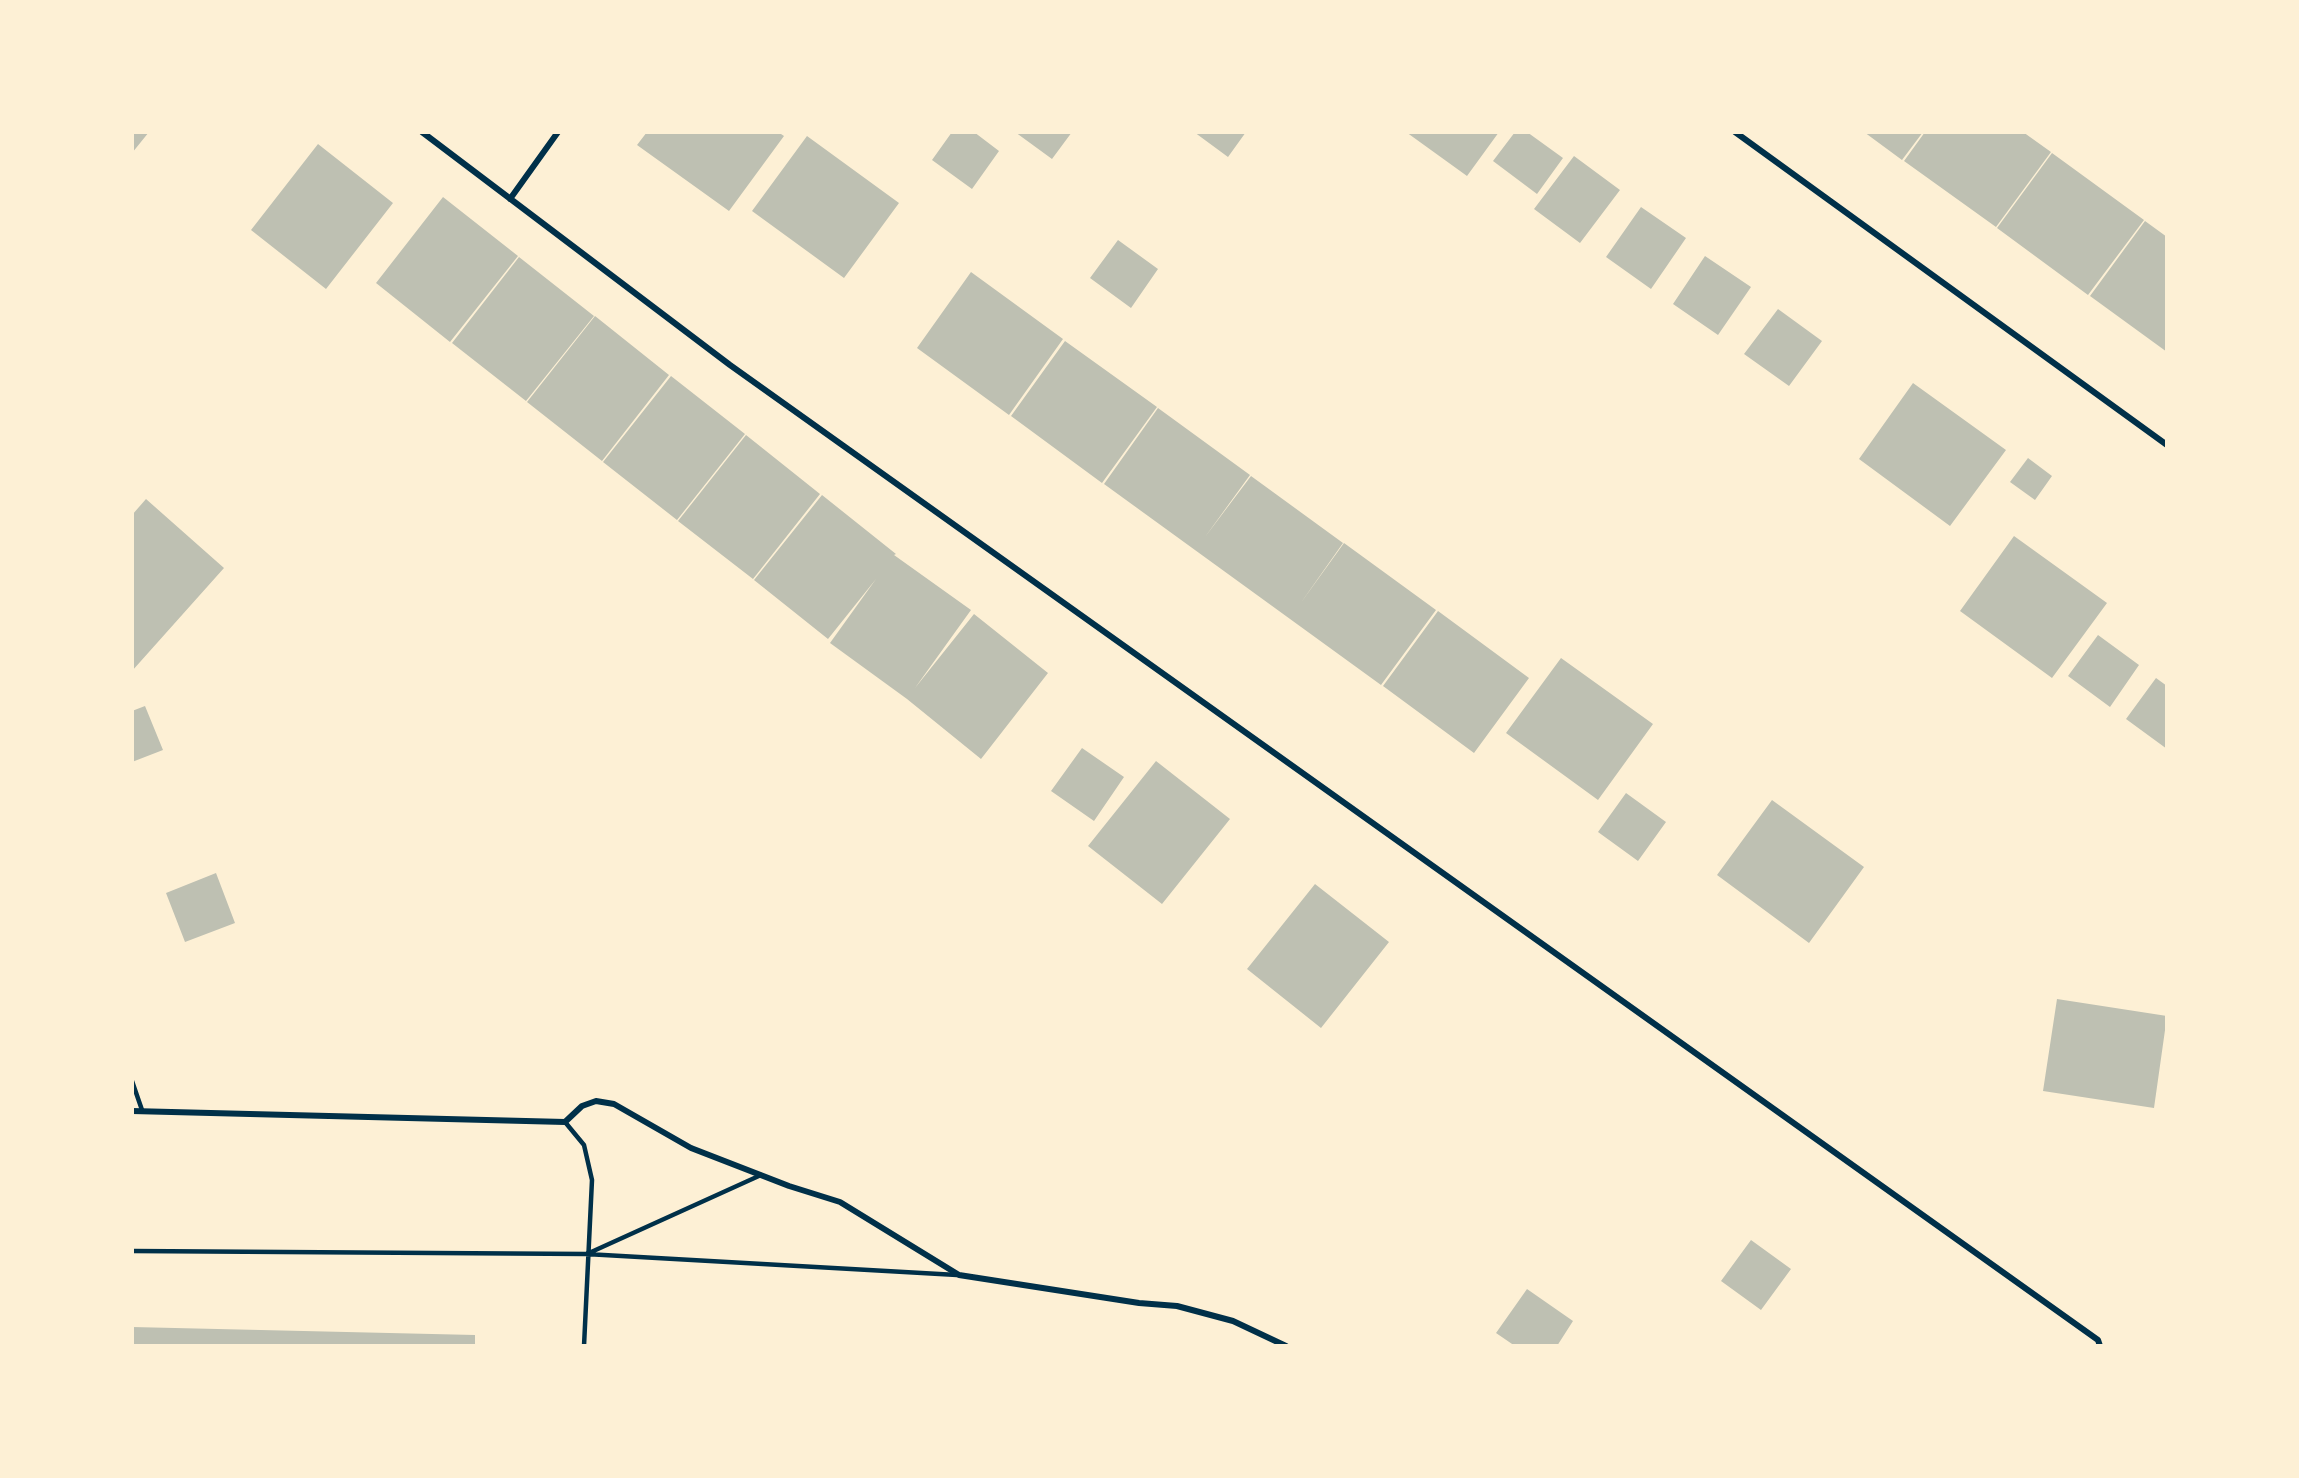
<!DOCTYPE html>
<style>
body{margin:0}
#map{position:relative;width:2299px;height:1478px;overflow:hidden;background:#fdf0d5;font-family:Rubik,sans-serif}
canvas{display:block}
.frame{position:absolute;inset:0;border:134px solid #fdf0d5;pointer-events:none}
</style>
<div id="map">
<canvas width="2299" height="1478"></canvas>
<div class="frame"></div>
</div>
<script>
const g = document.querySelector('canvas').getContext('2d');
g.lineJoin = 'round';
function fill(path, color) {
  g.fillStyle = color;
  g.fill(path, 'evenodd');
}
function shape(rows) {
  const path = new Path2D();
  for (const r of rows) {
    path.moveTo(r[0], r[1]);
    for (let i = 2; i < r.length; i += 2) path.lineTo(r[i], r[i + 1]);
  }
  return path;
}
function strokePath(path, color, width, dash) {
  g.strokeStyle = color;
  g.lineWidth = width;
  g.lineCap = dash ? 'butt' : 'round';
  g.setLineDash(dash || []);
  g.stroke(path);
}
const building = shape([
 [132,132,149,132,132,153],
 [647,132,778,132,784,136,729,211,637,145],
 [952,132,974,132,999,151,972,189,932,160],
 [1015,132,1072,132,1052,159],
 [1194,132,1246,132,1228,157],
 [1406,132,1499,132,1467,176],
 [1515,132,1527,132,1563,158,1537,194,1493,161],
 [1864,132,1923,132,1902,160],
 [1925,132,2023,132,2051,152,1996,227,1904,161],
 [807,136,899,203,844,278,752,211],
 [318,144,393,203,326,289,251,230],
 [2052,153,2144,220,2088,295,1997,228],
 [1574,156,1620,190,1580,243,1534,209],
 [443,197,518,256,450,342,376,283],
 [1641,207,1686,238,1651,289,1606,257],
 [2145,221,2167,237,2167,352,2090,296],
 [1118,240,1158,269,1131,308,1090,278],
 [1705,256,1751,287,1718,335,1673,304],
 [519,257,594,316,526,401,452,343],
 [971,272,1063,339,1009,415,917,348],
 [1778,309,1822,341,1789,386,1744,354],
 [595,316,669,375,602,461,527,402],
 [1065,341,1157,407,1102,483,1011,416],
 [671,376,745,434,677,520,603,462],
 [1913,383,2006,450,1950,526,1859,459],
 [1158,408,1250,475,1205,537,1251,476,1343,543,1300,604,1344,543,1436,610,1381,685,1104,484],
 [746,435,820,494,753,579,678,521],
 [2028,458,2052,476,2035,500,2010,482],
 [822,495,896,554,894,555,971,610,915,688,974,614,1048,673,981,759,907,699,830,643,876,579,828,639,754,580],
 [146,499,224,568,132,671,132,515],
 [2014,536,2107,603,2052,678,1960,611],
 [1438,611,1529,678,1474,753,1383,686],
 [2098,635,2139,665,2110,707,2068,676],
 [1561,658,1653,724,1598,800,1506,733],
 [2156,678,2167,686,2167,749,2126,719],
 [145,706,163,750,132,762,132,711],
 [1082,748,1124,777,1094,821,1051,791],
 [1156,761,1230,819,1162,904,1088,846],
 [1626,793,1666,822,1638,861,1598,832],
 [1772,800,1864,867,1809,943,1717,875],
 [216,873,235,923,185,942,166,893],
 [1315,884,1389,942,1321,1028,1247,969],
 [2057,999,2167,1016,2154,1108,2043,1091],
 [1751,1240,1791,1269,1761,1310,1721,1281],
 [1527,1289,1573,1321,1557,1346,1515,1346,1496,1333],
 [132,1327,475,1335,475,1346,132,1346]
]);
const service = shape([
 [132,1081,142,1110],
 [565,1122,584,1145,592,1180,584,1346],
 [132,1251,586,1254,957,1275],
 [589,1253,761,1175]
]);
const minor = shape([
 [422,132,730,365,2098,1340,2100,1346],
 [1735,132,2167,445],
 [510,199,558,132],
 [132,1111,565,1122,582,1106,596,1101,614,1104,691,1148,789,1186,840,1202,959,1275,1139,1303,1177,1306,1233,1321,1286,1346]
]);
fill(building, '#bec0b2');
strokePath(service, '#003049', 4.5);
strokePath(minor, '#003049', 6);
</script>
